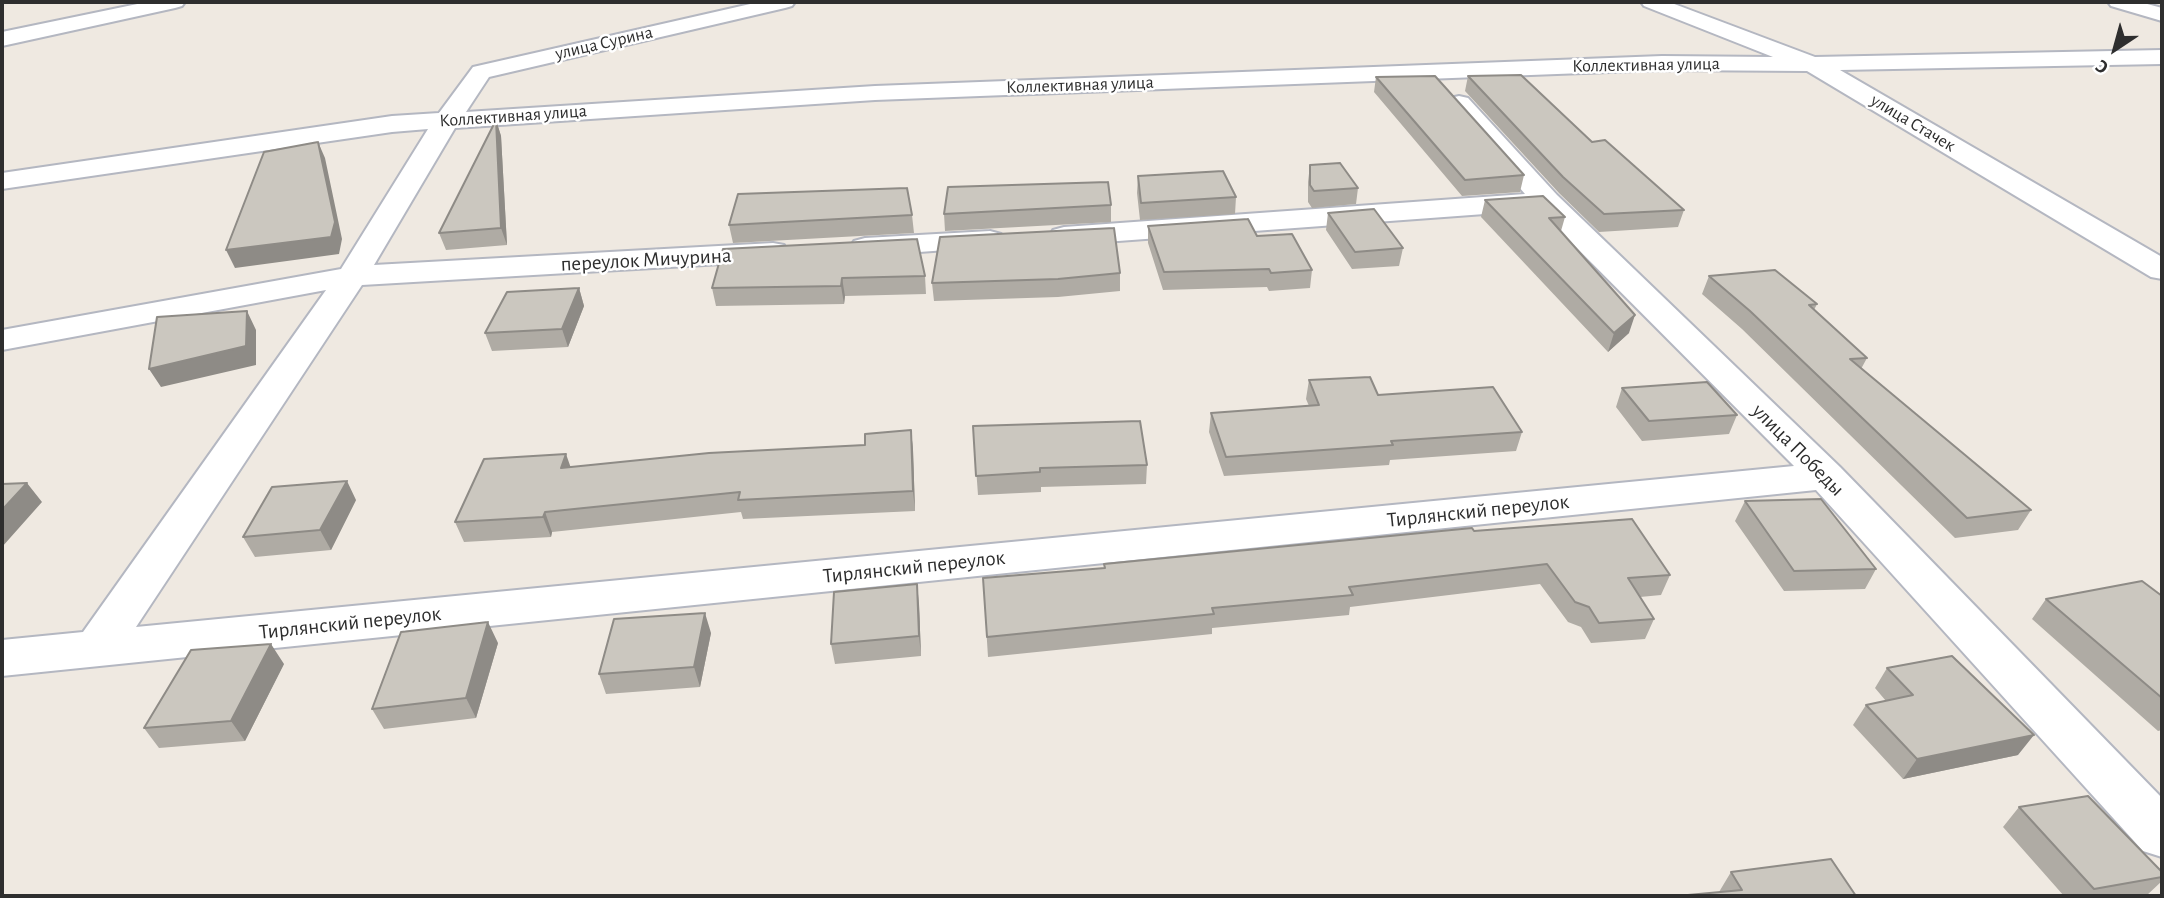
<!DOCTYPE html>
<meta charset="utf-8">
<style>
body{margin:0}
#map{position:relative;width:2164px;height:898px;overflow:hidden;background:#efe9e1;font-family:"Alegreya Sans",sans-serif}
canvas{display:block}
.frame{position:absolute;inset:0;border:4px solid #2e2e2e;pointer-events:none}
.north{position:absolute;left:2080px;top:14px;width:70px;height:70px;-webkit-text-stroke:5px #fff;paint-order:stroke;rotate:216deg;font-size:19px;font-weight:700;line-height:28px;text-align:center;color:#2e2e2e}
.north::after{content:'';display:block;margin:auto;width:24px;height:32px;background:#2e2e2e;clip-path:polygon(50% 0,100% 100%,50% 72%,0 100%)}
</style>
<div id="map">
<canvas width="2164" height="898"></canvas>
<div class="frame"></div>
<div class="north">С</div>
</div>
<script>
const g = document.querySelector('canvas').getContext('2d');
g.lineJoin = 'round';
function shape(rows) {
  const path = new Path2D();
  for (const r of rows) {
    path.moveTo(r[0], r[1]);
    for (let i = 2; i < r.length; i += 2) path.lineTo(r[i], r[i + 1]);
  }
  return path;
}
function strokePath(path, color, width, dash) {
  g.strokeStyle = color;
  g.lineWidth = width;
  g.lineCap = dash ? 'butt' : 'round';
  g.setLineDash(dash || []);
  g.stroke(path);
}
function fill(path, color) {
  g.fillStyle = color;
  g.fill(path, 'evenodd');
}
function write(font, color, halo, rows, align = 'center') {
  g.font = font + ' "Alegreya Sans",sans-serif';
  g.lineWidth = 5;
  g.setLineDash([]);
  g.textBaseline = 'middle';
  g.strokeStyle = halo;
  g.fillStyle = color;
  for (const [text, x, y, turn = 0] of rows) {
    g.save();
    g.translate(x, y);
    g.rotate((+turn || 0) * Math.PI / 180);
    g.textAlign = isNaN(turn) ? turn : align;
    if (halo) g.strokeText(text, 0, 0);
    g.fillText(text, 0, 0);
    g.restore();
  }
}
const minor = shape([
 [147,2,185,2,182,6,175,8,2,46,2,32,147,2],
 [759,2,795,2,792,6,785,8,489,77,466,112,875,86,1662,56,1773,57,1644,6,1641,2,1669,2,1815,57,2162,50,2162,64,1840,70,2162,257,2162,279,2151,277,1807,71,1662,70,875,100,455,128,374,265,773,243,784,245,788,252,784,259,773,261,362,285,136,627,1794,466,1539,210,1064,245,1053,242,1049,236,1053,230,1064,227,1525,194,1447,103,1450,98,1459,96,1468,98,1557,195,1840,467,2162,798,2162,857,2143,851,1816,490,2,676,2,640,83,632,326,290,2,350,2,330,341,269,428,129,392,132,2,189,2,173,392,116,439,113,473,67,759,2],
 [2108,2,2140,2,2162,8,2162,21,2111,6,2108,2],
 [990,231,1001,234,1005,240,1001,246,865,256,854,253,850,247,854,241,865,238,990,231]
]);
const wall = shape([
 [1468,76,1592,142,1684,210,1678,227,1599,232,1559,193,1465,91],
 [1376,77,1524,175,1520,192,1462,196,1374,92],
 [496,120,501,136,507,245,446,250,439,233],
 [1310,165,1358,188,1356,204,1312,208,1308,202,1308,182],
 [1138,176,1236,197,1235,214,1140,220,1137,193],
 [1485,200,1565,217,1561,231,1629,333,1608,352,1481,217],
 [1111,205,1111,222,945,231,944,214],
 [1328,213,1403,248,1399,266,1352,269,1326,230],
 [912,215,914,233,733,243,729,225],
 [1148,226,1257,236,1312,270,1310,288,1269,291,1267,287,1163,290,1148,243],
 [917,239,925,276,926,294,845,296,844,304,716,306,712,288],
 [1120,273,1120,291,1058,297,934,301,932,283],
 [1709,276,1817,304,1814,310,1867,358,1861,369,2031,510,2018,530,1955,538,1742,329,1702,294],
 [579,288,584,306,568,347,492,351,485,333],
 [1309,380,1378,395,1522,432,1516,451,1390,460,1389,465,1224,476,1209,432,1211,413,1309,406,1306,399],
 [1622,388,1737,415,1729,434,1642,441,1616,407],
 [973,426,1147,465,1146,484,1041,487,1041,492,978,495],
 [911,430,913,450,915,511,743,519,741,512,552,532,551,537,464,542,455,522,570,467,865,445],
 [356,500,331,550,255,557,243,537],
 [1745,501,1876,569,1865,589,1784,591,1735,521],
 [1474,531,1670,575,1661,595,1640,597,1654,619,1645,639,1591,643,1581,627,1568,622,1540,584,1350,607,1349,615,1212,628,1212,634,988,657,983,578,1104,568,1104,564],
 [2162,596,2162,730,2158,731,2032,619,2046,599],
 [919,604,921,656,835,664,831,644],
 [711,633,700,687,606,694,599,674],
 [498,643,476,718,384,729,372,709],
 [284,664,245,741,159,748,144,728],
 [1887,668,2018,755,1903,779,1853,725,1866,705,1886,701,1875,688],
 [2019,807,2162,872,2162,881,2146,896,2064,896,2003,827],
 [1731,872,1856,896,1719,892]
]);
const shadedWall = shape([
 [496,120,501,136,507,245,501,228],
 [318,142,325,158,342,239,339,254,235,268,226,250],
 [842,278,845,296,844,304,841,286],
 [579,288,584,306,568,347,562,329],
 [247,311,256,330,256,365,161,387,149,369],
 [1635,315,1629,333,1608,352,1614,333],
 [911,430,913,450,915,511,913,491],
 [566,454,573,474,561,468],
 [347,481,356,500,331,550,320,530],
 [27,483,42,502,2,547,2,510],
 [545,512,552,532,551,537,543,517],
 [917,584,919,604,921,656,919,636],
 [705,613,711,633,700,687,694,667],
 [488,622,498,643,476,718,466,698],
 [271,644,284,664,245,741,231,721],
 [2034,735,2018,755,1903,779,1917,759]
]);
const building = shape([
 [1521,75,1592,142,1605,140,1684,210,1604,214,1563,177,1468,76,1521,75],
 [1435,76,1524,175,1465,180,1376,77,1435,76],
 [496,120,501,228,439,233,496,120],
 [318,142,335,222,331,237,226,250,264,152,318,142],
 [1340,163,1358,188,1314,191,1310,185,1310,165,1340,163],
 [1223,171,1236,197,1141,203,1138,176,1223,171],
 [1108,182,1111,205,944,214,948,187,1108,182],
 [907,188,912,215,729,225,738,194,907,188],
 [1543,196,1565,217,1549,218,1635,315,1614,333,1485,200,1543,196],
 [1374,209,1403,248,1355,252,1328,213,1374,209],
 [1248,219,1257,236,1292,234,1312,270,1271,273,1269,269,1164,272,1148,226,1248,219],
 [1114,228,1120,273,1058,279,932,283,940,237,1114,228],
 [917,239,925,276,842,278,841,286,712,288,723,249,917,239],
 [1775,270,1817,304,1809,305,1867,358,1850,359,2031,510,1967,518,1750,311,1709,276,1775,270],
 [579,288,562,329,485,333,507,292,579,288],
 [247,311,246,346,149,369,157,317,247,311],
 [1370,377,1378,395,1493,387,1522,432,1391,441,1393,445,1226,457,1211,413,1319,405,1309,380,1370,377],
 [1707,382,1737,415,1649,421,1622,388,1707,382],
 [1140,421,1147,465,1040,468,1040,472,976,476,973,426,1140,421],
 [911,430,913,491,738,500,740,492,545,512,543,517,455,522,484,459,566,454,561,468,709,453,865,445,865,434,911,430],
 [347,481,320,530,243,537,272,487,347,481],
 [27,483,2,510,2,484,27,483],
 [1821,499,1876,569,1794,571,1745,501,1821,499],
 [1632,519,1670,575,1628,578,1654,619,1599,623,1589,607,1575,602,1547,564,1349,587,1353,595,1212,608,1214,614,987,637,983,578,1105,568,1104,564,1472,528,1474,531,1632,519],
 [2142,581,2162,596,2162,698,2046,599,2142,581],
 [917,584,919,636,831,644,834,592,917,584],
 [705,613,694,667,599,674,614,619,705,613],
 [488,622,466,698,372,709,401,632,488,622],
 [271,644,231,721,144,728,191,650,271,644],
 [1952,656,2034,735,1917,759,1866,705,1913,695,1887,668,1952,656],
 [2088,796,2162,872,2162,877,2094,889,2019,807,2088,796],
 [1831,859,1856,896,1677,896,1742,890,1731,872,1831,859]
]);
const farStreetnames = [
 ["улица Сурина",604,43,-13],
 ["Коллективная улица",1646,65,-1],
 ["Коллективная улица",1080,85,-2],
 ["Коллективная улица",513,116,-4],
 ["улица Стачек",1913,123,31]
];
const streetNames = [
 ["переулок Мичурина",646,260,-3],
 ["улица Победы",1798,450,45],
 ["Тирлянский переулок",1478,511,-6],
 ["Тирлянский переулок",914,567,-6],
 ["Тирлянский переулок",350,623,-6]
];
strokePath(minor, '#b4b7c1', 4);
fill(minor, '#fff');
fill(wall, '#afaba4');
fill(shadedWall, '#8e8b86');
fill(building, '#cbc7bf');
strokePath(building, '#8e8b86', 2);
write('18px', '#2e2e2e', '#fff', farStreetnames);
write('21px', '#2e2e2e', '#fff', streetNames);
</script>
